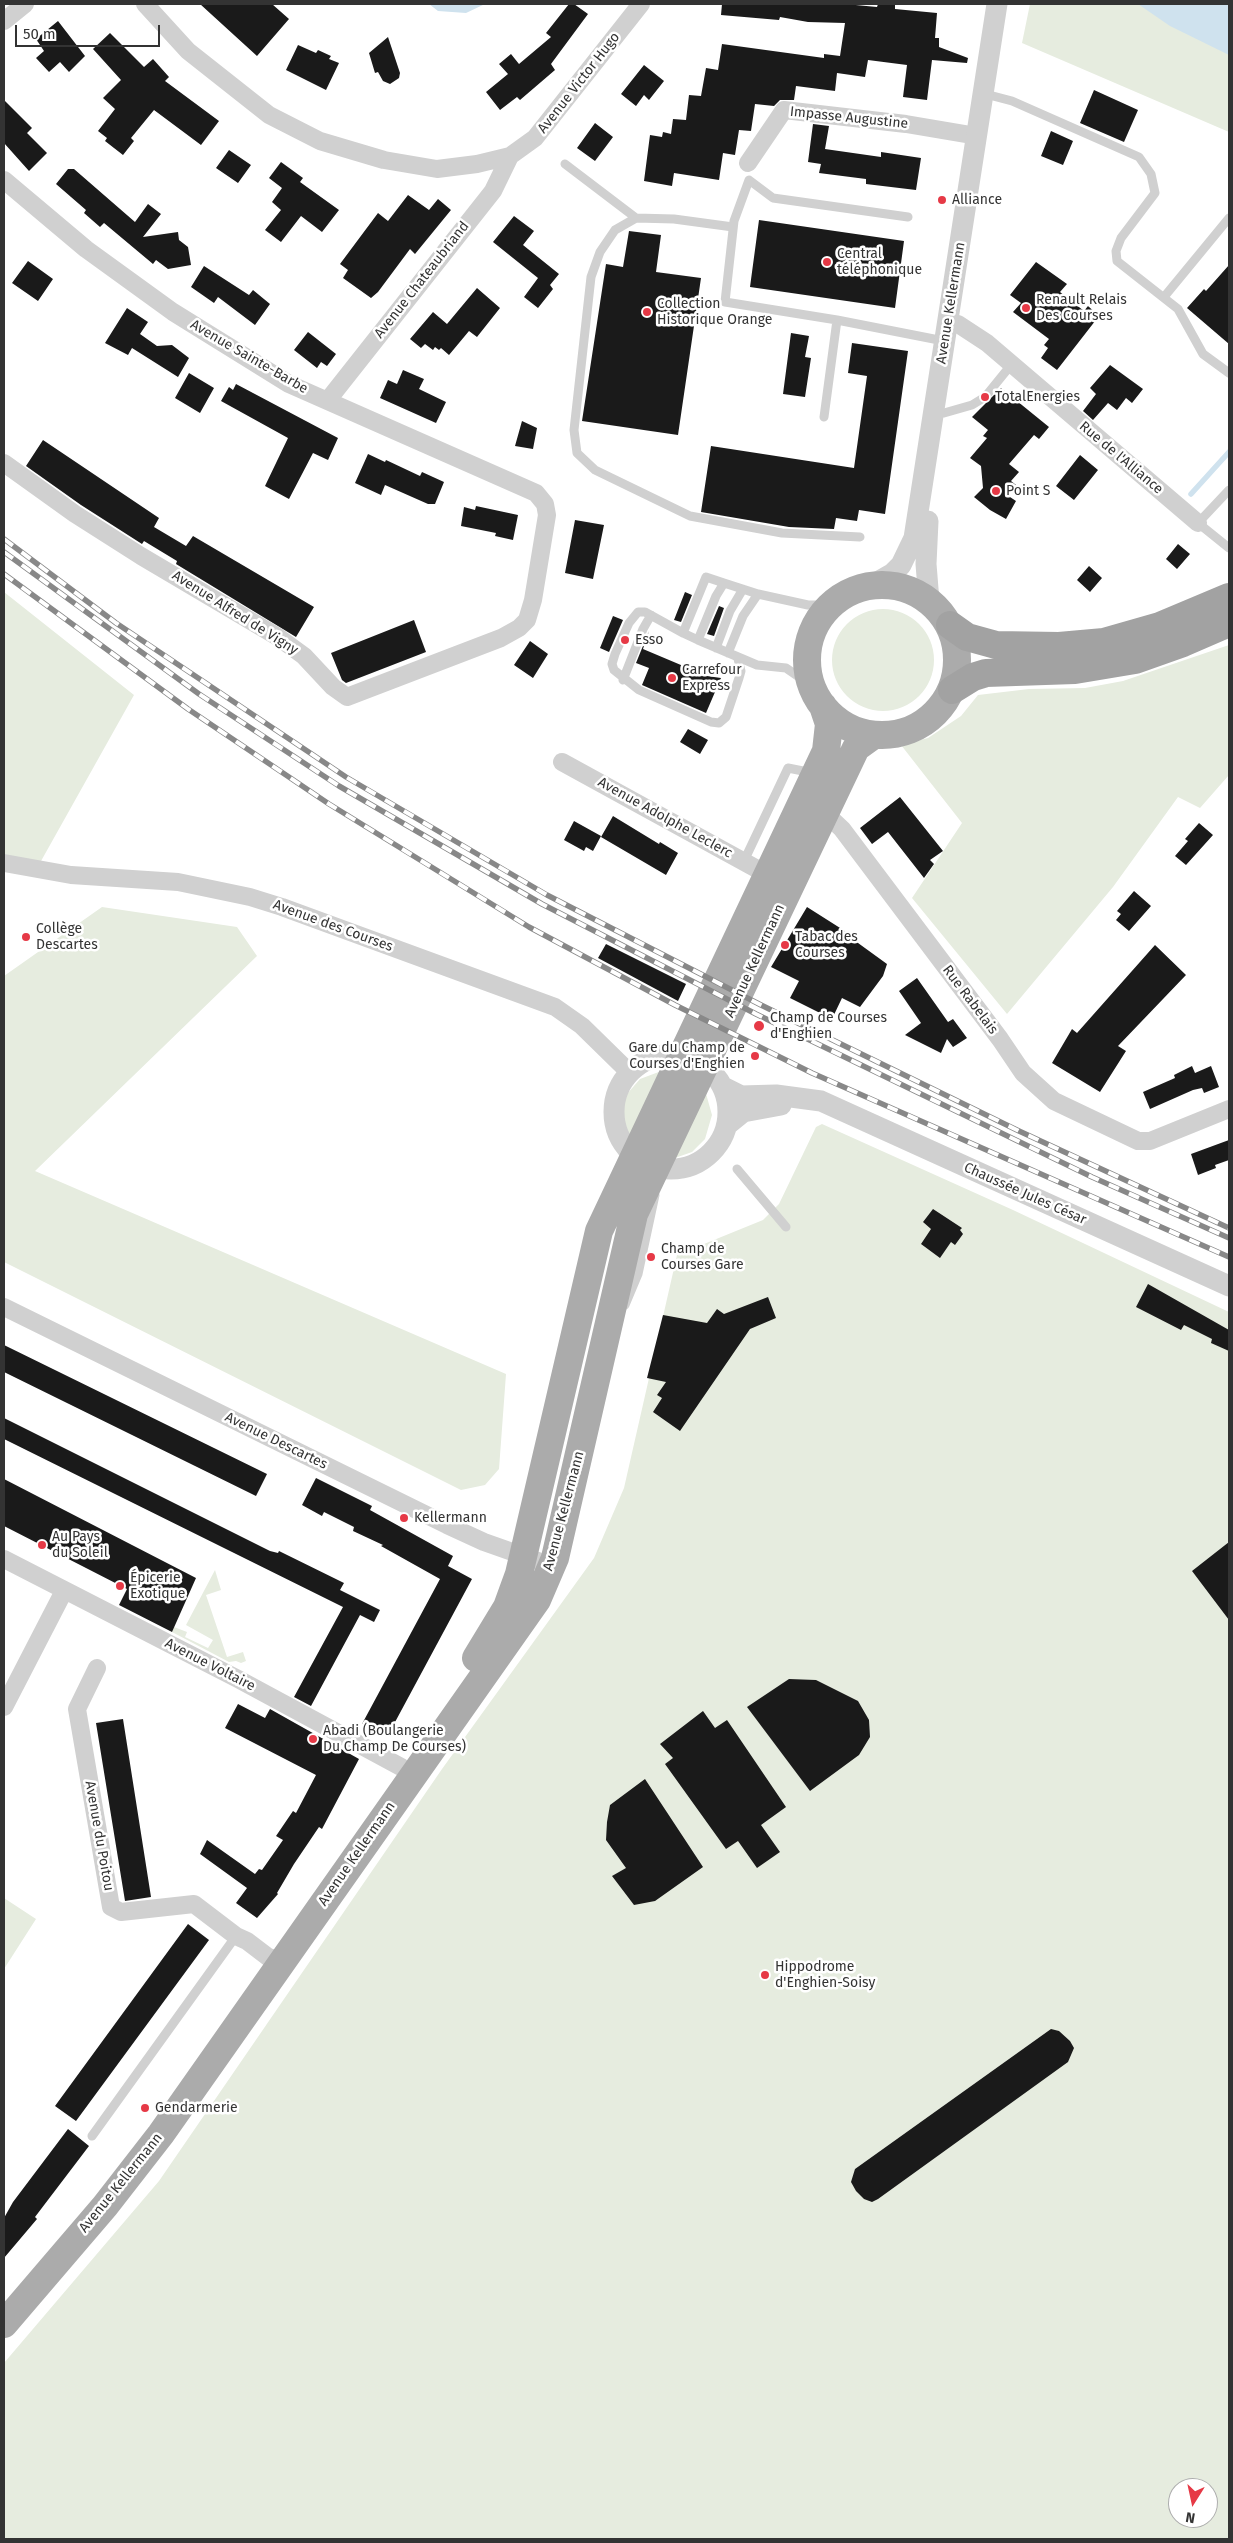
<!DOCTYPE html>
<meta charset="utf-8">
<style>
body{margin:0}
#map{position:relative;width:1233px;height:2543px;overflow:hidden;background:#fff;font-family:"Fira Sans",sans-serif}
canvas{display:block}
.frame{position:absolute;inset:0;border:5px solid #333;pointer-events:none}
.north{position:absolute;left:1168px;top:2478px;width:50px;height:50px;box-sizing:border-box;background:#fff;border:1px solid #adadad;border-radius:50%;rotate:190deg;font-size:14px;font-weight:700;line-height:20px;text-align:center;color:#333}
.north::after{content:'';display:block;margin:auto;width:18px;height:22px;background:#e63946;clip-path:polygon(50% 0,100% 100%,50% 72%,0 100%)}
.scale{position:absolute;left:15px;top:25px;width:145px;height:22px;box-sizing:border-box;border:2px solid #333;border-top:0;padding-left:6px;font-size:15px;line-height:18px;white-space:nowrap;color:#333;-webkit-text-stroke:4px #fff;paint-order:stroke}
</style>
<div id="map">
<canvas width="1233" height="2543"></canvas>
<div class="frame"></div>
<div class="north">N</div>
<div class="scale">50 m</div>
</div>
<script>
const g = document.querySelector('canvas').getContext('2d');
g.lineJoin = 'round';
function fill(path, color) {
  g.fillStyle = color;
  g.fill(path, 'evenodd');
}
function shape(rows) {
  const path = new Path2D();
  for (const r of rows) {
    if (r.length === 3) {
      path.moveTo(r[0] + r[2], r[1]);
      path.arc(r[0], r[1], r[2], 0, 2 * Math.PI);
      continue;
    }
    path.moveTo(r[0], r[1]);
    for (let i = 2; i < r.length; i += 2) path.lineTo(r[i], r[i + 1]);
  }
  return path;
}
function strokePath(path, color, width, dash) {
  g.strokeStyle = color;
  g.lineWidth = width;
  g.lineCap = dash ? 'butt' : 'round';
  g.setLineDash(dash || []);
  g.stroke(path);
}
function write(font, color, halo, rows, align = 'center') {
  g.font = font + ' "Fira Sans",sans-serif';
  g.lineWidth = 5;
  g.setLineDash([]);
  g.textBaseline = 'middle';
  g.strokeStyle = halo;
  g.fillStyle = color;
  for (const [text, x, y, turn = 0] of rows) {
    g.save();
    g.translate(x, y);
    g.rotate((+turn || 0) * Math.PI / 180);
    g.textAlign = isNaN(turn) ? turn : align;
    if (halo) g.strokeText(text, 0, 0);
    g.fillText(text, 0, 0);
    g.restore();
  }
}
const green = shape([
 [1030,4,1229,4,1229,132,1022,43],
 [4,592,134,695,36,870,4,863],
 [883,660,51],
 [1229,645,1229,775,1200,808,1178,797,1113,887,1007,1014,912,898,962,823,901,745,928,738,961,716,978,695,1029,689,1085,688,1123,681],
 [102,907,237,927,257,956,35,1171,506,1374,499,1469,485,1485,461,1490,4,1262,4,976],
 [664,1070,631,1140,623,1122,624,1104,627,1094,640,1079],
 [705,1090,712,1115,705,1139,692,1152,672,1159],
 [822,1124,1013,1210,1229,1312,1229,2539,4,2539,4,2363,159,2181,442,1769,594,1558,624,1488,677,1255,763,1220,779,1204,816,1127],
 [1178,2488,1208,2488,1208,2518,1178,2518],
 [215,1570,221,1590,206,1595,227,1657,243,1652,246,1661,241,1663,236,1661,229,1662,172,1632,174,1627,187,1632,185,1637,208,1648,213,1640,186,1625],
 [4,1898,36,1919,4,1969]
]);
const water = shape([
 [429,4,485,4,466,13,438,11],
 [1138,4,1229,5,1229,55,1170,26]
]);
const stream = shape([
 [1191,494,1229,452]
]);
const building = shape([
 [200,4,272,4,289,19,257,56],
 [569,4,574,4,588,14,551,64,555,70,520,100,517,97,500,110,486,92,508,74,499,64,511,54,519,64,551,37,546,33],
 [722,4,845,4,877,7,878,4,883,4,895,5,895,9,937,13,935,38,939,38,939,47,968,58,967,63,932,60,927,100,903,97,907,65,868,60,865,77,837,73,835,91,796,86,794,100,780,100,774,106,755,104,751,131,739,130,735,155,723,153,719,180,674,173,672,186,644,181,650,135,662,137,663,132,671,134,673,119,686,120,689,95,701,96,706,68,718,70,722,44,824,58,824,54,840,56,845,23,808,22,780,17,779,20,721,15],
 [58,21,85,56,69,72,60,62,49,72,36,58,44,51,36,39],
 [110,33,144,67,153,59,169,77,165,81,219,121,201,145,154,110,131,138,134,141,123,155,105,141,107,138,98,131,115,109,103,98,121,80,93,49],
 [388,37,400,73,399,78,390,84,383,81,378,72,375,73,369,53],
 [298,45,316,53,318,50,331,56,329,59,339,63,326,90,286,70],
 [644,65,664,81,649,100,644,95,636,106,621,94],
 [1094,90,1138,110,1124,142,1080,123],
 [4,100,32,128,27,133,47,153,29,171,4,143],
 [595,123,613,137,595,161,577,148],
 [813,124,829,126,825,149,881,157,881,152,921,158,916,190,866,184,866,179,819,173,821,164,808,162],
 [1051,131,1073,141,1063,165,1041,156],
 [229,150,251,165,238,183,216,168],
 [281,162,303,178,300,182,339,210,322,232,301,216,281,242,265,230,281,210,272,202,282,188,269,178],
 [68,169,74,169,135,222,148,204,161,214,143,237,178,232,179,240,188,247,191,265,168,269,156,260,153,264,104,223,100,227,84,213,86,210,56,184],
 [408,195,429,210,438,199,451,210,415,254,410,249,378,292,371,298,343,278,348,270,340,264,378,213,388,221],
 [514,216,534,231,523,245,559,274,550,285,553,289,538,308,524,297,538,278,493,242],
 [759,220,904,241,895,308,750,287],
 [629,231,661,235,656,272,701,278,678,435,582,421,606,264,623,267],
 [28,261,53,279,38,301,12,283],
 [1036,262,1067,284,1060,292,1084,311,1088,306,1099,316,1057,370,1041,358,1048,348,1044,345,1049,339,1013,312,1021,303,1010,295],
 [1229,265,1229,344,1187,308,1204,289,1206,291],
 [204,266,249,295,253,290,270,304,255,325,218,297,214,303,191,287],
 [477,288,500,308,477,337,469,331,449,355,441,348,439,350,435,347,433,350,425,344,421,348,410,339,433,312,447,324],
 [127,308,148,322,140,334,157,346,172,345,189,358,178,377,132,348,128,355,105,343],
 [308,332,336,354,327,366,321,362,317,368,294,350],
 [791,333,809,336,805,357,811,358,805,397,783,394],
 [852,343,908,351,885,514,859,510,857,521,836,518,834,529,789,527,701,512,711,446,854,468,867,376,848,373],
 [1110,365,1143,389,1132,403,1126,398,1117,410,1108,403,1093,420,1083,411,1096,394,1090,388],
 [403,370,424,379,419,389,446,402,436,423,380,398,388,380,397,384],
 [189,373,214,388,200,413,175,398],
 [236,384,338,438,328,460,313,453,289,499,265,486,288,438,221,401,229,387,233,390],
 [1001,388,1049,427,1039,439,1034,435,1009,464,1019,472,1011,481,1016,485,1007,495,1016,501,1006,519,990,510,974,497,983,488,981,466,970,458,987,438,983,436,988,430,972,417],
 [522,421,537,428,533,449,515,446],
 [43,440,159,518,154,527,186,546,193,536,314,607,296,637,176,564,177,561,144,541,142,544,81,505,26,466],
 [368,454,385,462,386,460,420,476,422,472,444,482,435,504,428,504,385,485,381,495,355,483],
 [1080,455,1098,470,1074,500,1056,486],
 [476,506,518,515,513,540,495,536,496,533,461,526,464,507,475,510],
 [575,520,604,525,593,579,565,573],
 [1178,544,1190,554,1177,569,1166,559],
 [1089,566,1102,578,1090,592,1077,580],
 [685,592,692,595,681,622,674,620],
 [719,606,724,608,714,636,707,634],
 [613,616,623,620,609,652,600,648],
 [414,620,426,652,346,683,342,680,331,653],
 [649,631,643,649,707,676,721,678,706,713,642,685,649,668,636,663],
 [530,641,548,654,533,678,514,665],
 [688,729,708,740,700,754,680,742],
 [900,797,943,851,930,860,934,864,924,878,888,832,872,844,860,828],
 [613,816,659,844,660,842,678,853,666,875,601,837],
 [574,821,601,836,593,851,586,847,584,851,564,840],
 [1199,823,1213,835,1186,865,1175,856,1188,841,1185,839],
 [1134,891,1151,906,1129,931,1116,920,1121,914,1117,911],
 [807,907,848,933,847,935,887,964,883,976,860,1007,842,998,832,1019,790,998,799,981,771,967],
 [606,944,686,984,678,1001,598,958],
 [1155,945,1186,975,1118,1046,1126,1051,1100,1092,1052,1063,1072,1029,1077,1033],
 [917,978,948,1022,953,1019,967,1038,953,1047,947,1039,941,1053,905,1035,921,1023,899,991],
 [1192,1066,1195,1073,1211,1066,1219,1087,1204,1093,1202,1088,1193,1090,1150,1109,1143,1092,1175,1078,1174,1075],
 [1229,1140,1229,1160,1215,1165,1216,1168,1198,1175,1191,1154],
 [933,1209,962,1228,960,1230,963,1234,955,1245,951,1242,940,1258,921,1244,931,1229,923,1222],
 [1148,1284,1229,1330,1229,1351,1211,1343,1212,1339,1184,1325,1181,1330,1136,1307],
 [768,1297,776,1318,750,1329,680,1431,653,1412,662,1398,657,1395,666,1382,647,1378,663,1315,707,1323,717,1309,724,1314],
 [4,1345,267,1474,256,1496,4,1372],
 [4,1418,270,1551,278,1553,279,1551,344,1583,340,1590,380,1610,374,1622,360,1615,311,1706,294,1697,343,1607,4,1439],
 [316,1478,372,1506,370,1510,453,1556,448,1566,472,1579,387,1737,362,1724,440,1579,381,1546,383,1545,353,1531,354,1527,324,1512,322,1516,302,1505],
 [4,1479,196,1578,172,1632,119,1605,127,1589,4,1526],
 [1229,1542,1229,1620,1192,1571],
 [789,1679,816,1680,858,1701,869,1720,870,1737,859,1755,810,1791,747,1707],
 [238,1704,265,1718,270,1709,359,1759,322,1829,319,1827,294,1864,277,1893,278,1894,257,1918,236,1903,247,1888,200,1854,207,1840,255,1874,259,1869,262,1870,283,1840,276,1836,293,1811,296,1813,316,1775,225,1728],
 [703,1711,715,1728,727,1720,786,1807,761,1825,780,1852,757,1868,738,1841,726,1849,665,1764,673,1758,660,1744],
 [123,1719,151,1897,125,1901,96,1723],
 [645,1779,703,1867,655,1901,634,1905,612,1876,626,1868,606,1840,607,1822,610,1805],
 [188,1924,209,1940,76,2121,55,2106],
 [1051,2029,1059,2031,1070,2041,1074,2048,1068,2062,878,2199,872,2202,864,2199,856,2191,851,2182,855,2169],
 [68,2129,89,2146,35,2217,37,2219,4,2258,4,2218,13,2202]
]);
const service = shape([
 [993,96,1012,101,1139,157,1151,174,1155,193,1121,238,1116,251,1117,261,1178,309,1203,354,1229,373],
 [565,164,636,218],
 [733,227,674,219,636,218,615,230,600,252,591,277,574,430,577,453,595,470,690,516,782,533,860,537],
 [1164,297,1229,218],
 [837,320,725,302,734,221,749,180,773,198,908,217],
 [944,413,972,405,985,397,1011,365],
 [824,417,837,320,944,341],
 [1229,490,1198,523,1229,548],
 [683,633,645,612,638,612,629,623,615,654,612,664,614,670,639,690,711,722,719,723,726,717,739,678,741,671,738,659],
 [698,640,683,633,706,577,724,583],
 [716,648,730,611,743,589],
 [728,653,743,616,758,594],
 [623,680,643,629,651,615],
 [812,686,786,668,757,665,698,640,716,596,724,583,758,594,808,605,831,605],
 [744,861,788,768,813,773],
 [737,1169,786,1227],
 [625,1305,638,1274,655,1195],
 [92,2136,236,1936]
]);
const minor = shape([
 [145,4,188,51,269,115,320,141,384,160,437,169,477,164,510,156,535,138,641,4],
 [4,21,25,4],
 [748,163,784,110,906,124,977,136],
 [4,180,86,249,173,312,289,384,536,493,545,504,547,515,533,600,527,620,519,628,501,638,347,697,333,687,304,656,278,637,141,556,75,514,4,463],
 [948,322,958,324,987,343,1198,523],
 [328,400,493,191,510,156],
 [562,762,768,875],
 [825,813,842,829,1000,1039,1023,1073,1054,1101,1138,1141,1150,1141,1229,1109],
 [4,863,71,875,178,882,250,897,282,907,555,1007,582,1026,630,1073],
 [4,1307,447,1525,484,1542,552,1566],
 [4,1559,238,1679,401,1767,413,1776],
 [97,1668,77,1709,111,1907,121,1912,194,1904,236,1936,247,1941,268,1957,282,1961],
 [4,1707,64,1591]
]);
const tertiary = shape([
 [928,521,926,564,929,601],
 [872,585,893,573,901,565,914,538,997,4],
 [671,1112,57],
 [723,1087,741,1096,776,1095,821,1101,1229,1286],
 [727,1125,743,1112,781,1105]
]);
const primary = shape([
 [882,660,75],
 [476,1658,507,1607,519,1574,599,1231,826,751,829,724,823,706],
 [4,2324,105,2206,161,2134,537,1600,555,1558,634,1214,856,748,874,735]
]);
const trunk = shape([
 [950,625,967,637,996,645,1059,646,1104,642,1160,626,1229,597],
 [952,690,973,677,986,673,1075,670,1135,660,1183,643,1229,623]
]);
const rail = shape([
 [4,539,116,623,346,777,547,895,761,1005,1019,1131,1229,1228],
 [4,552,199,694,339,786,542,904,756,1014,1092,1177,1229,1238],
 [4,574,188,709,329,804,529,927,675,1005,812,1073,1229,1257]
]);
const markers = [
 [942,200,5,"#e63946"],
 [827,262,5,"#e63946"],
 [1026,308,5,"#e63946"],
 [647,312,5,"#e63946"],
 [985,397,5,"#e63946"],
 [996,491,5,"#e63946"],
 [625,640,5,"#e63946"],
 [672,678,5,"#e63946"],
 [26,937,5,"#e63946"],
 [785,945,5,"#e63946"],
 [759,1026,6,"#e63946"],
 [755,1056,5,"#e63946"],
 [651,1257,5,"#e63946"],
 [404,1518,5,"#e63946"],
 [42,1545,5,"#e63946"],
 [120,1586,5,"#e63946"],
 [313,1739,5,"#e63946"],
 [765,1975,5,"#e63946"],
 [145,2108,5,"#e63946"]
];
const streetNames = [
 ["Avenue Victor Hugo",579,83,-52],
 ["Impasse Augustine",849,118,6],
 ["Avenue Chateaubriand",422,280,-52],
 ["Avenue Kellermann",951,303,-81],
 ["Avenue Sainte-Barbe",249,357,30],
 ["Rue de l'Alliance",1121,458,40],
 ["Avenue Alfred de Vigny",235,613,32],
 ["Avenue Adolphe Leclerc",665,818,29],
 ["Avenue des Courses",333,926,20],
 ["Avenue Kellermann",755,961,-65],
 ["Rue Rabelais",970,1000,53],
 ["Chaussée Jules César",1025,1194,24],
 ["Avenue Descartes",276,1441,26],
 ["Avenue Kellermann",564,1511,-75],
 ["Avenue Voltaire",210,1665,27],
 ["Avenue du Poitou",99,1836,80],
 ["Avenue Kellermann",357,1854,-55],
 ["Avenue Kellermann",121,2183,-51]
];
const poiNames = [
 ["Alliance",952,200],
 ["Central",837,254],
 ["téléphonique",837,270],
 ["Renault Relais",1036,300],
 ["Des Courses",1036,316],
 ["Collection",657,304],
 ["Historique Orange",657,320],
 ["TotalEnergies",995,397],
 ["Point S",1006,491],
 ["Esso",635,640],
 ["Carrefour",682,670],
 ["Express",682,686],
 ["Collège",36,929],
 ["Descartes",36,945],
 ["Tabac des",795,937],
 ["Courses",795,953],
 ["Champ de Courses",770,1018],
 ["d'Enghien",770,1034],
 ["Gare du Champ de",745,1048,"right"],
 ["Courses d'Enghien",745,1064,"right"],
 ["Champ de",661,1249],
 ["Courses Gare",661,1265],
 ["Kellermann",414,1518],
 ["Au Pays",52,1537],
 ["du Soleil",52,1553],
 ["Épicerie",130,1578],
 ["Exotique",130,1594],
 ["Abadi (Boulangerie",323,1731],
 ["Du Champ De Courses)",323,1747],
 ["Hippodrome",775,1967],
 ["d'Enghien-Soisy",775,1983],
 ["Gendarmerie",155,2108]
];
fill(green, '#e6ecdf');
fill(water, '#cfe2ee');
strokePath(stream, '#cfe2ee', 5.5);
fill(building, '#1a1a1a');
strokePath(service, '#d0d0d0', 9);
strokePath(minor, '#d0d0d0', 18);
strokePath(tertiary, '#d0d0d0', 21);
strokePath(primary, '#ababab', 28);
strokePath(trunk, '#a2a2a2', 28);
strokePath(rail, '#888', 5.5);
strokePath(rail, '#fff', 4, [11]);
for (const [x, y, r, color] of markers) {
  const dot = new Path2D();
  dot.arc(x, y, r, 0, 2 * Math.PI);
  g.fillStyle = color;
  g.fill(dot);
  strokePath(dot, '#fff', 2);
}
write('14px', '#333', '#fff', streetNames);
write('14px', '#333', '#fff', poiNames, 'left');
</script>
